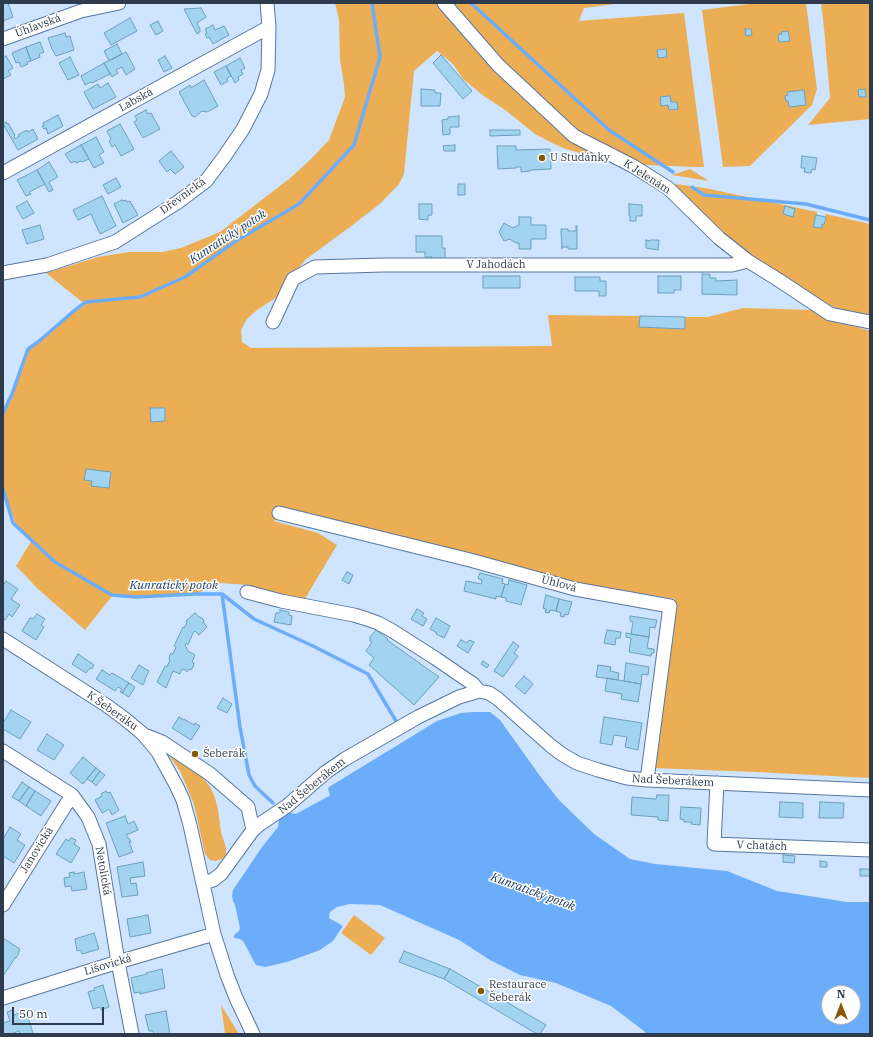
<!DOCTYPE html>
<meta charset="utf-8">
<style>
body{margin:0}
#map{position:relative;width:873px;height:1037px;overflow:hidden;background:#cfe4ff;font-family:"IBM Plex Serif",serif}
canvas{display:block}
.frame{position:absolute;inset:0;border:4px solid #2d3b4c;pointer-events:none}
.north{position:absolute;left:821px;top:985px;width:40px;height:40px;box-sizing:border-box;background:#fff;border:1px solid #abb1b7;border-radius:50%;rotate:0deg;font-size:11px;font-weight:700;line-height:16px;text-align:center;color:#2d3b4c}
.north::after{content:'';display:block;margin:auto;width:14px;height:18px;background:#895900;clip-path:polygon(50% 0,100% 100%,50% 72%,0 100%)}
.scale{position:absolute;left:12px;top:1007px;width:92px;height:18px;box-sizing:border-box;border:2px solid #2d3b4c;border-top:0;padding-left:5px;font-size:12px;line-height:14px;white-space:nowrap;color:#2d3b4c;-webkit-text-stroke:3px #fff;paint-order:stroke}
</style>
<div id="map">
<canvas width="873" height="1037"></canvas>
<div class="frame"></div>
<div class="north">N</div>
<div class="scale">50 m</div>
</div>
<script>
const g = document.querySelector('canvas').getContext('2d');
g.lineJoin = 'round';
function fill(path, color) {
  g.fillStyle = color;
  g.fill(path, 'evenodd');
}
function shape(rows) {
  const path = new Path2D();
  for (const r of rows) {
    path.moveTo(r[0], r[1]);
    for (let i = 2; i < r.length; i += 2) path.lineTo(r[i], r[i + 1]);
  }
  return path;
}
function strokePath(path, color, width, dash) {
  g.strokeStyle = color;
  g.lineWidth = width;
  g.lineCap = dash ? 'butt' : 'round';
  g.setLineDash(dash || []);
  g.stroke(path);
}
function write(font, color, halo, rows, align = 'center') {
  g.font = font + ' "IBM Plex Serif",serif';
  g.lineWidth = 3;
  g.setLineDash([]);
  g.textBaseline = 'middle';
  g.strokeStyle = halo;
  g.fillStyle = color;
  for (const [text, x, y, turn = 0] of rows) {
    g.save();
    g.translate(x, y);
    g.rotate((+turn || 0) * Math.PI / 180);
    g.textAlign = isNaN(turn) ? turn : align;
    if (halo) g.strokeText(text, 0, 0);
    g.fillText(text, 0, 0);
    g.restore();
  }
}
const green = shape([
 [335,3,622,3,584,8,579,21,684,13,704,167,694,167,622,164,594,157,566,149,554,144,535,134,504,109,485,97,463,79,453,64,437,51,414,71,404,174,399,184,381,203,350,227,305,260,277,297,257,310,247,319,241,330,242,342,251,348,552,346,548,315,640,316,639,327,684,329,685,317,708,317,743,308,815,310,829,318,870,331,870,778,756,772,653,768,674,633,675,599,571,582,285,510,274,521,318,533,337,545,303,602,248,585,221,583,195,594,137,597,113,595,85,630,38,589,16,566,32,540,16,525,3,489,3,415,28,349,72,312,86,305,46,273,98,257,129,252,162,252,181,248,220,232,289,179,310,160,329,140,345,97,344,84,340,60,339,19],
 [670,96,671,102,677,102,678,109,669,110,668,105,661,106,660,97],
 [757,3,806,3,817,89,812,105,750,166,723,167,702,10],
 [788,31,790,41,779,42,778,35,782,34,781,32],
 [804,90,805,104,786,101,785,96,788,95,787,92],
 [821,3,870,3,870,119,808,125,830,98,824,28],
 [690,169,709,181,672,175],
 [675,184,705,188,817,212,814,227,821,228,822,224,825,225,826,217,825,216,826,214,870,224,870,319,860,317,822,302,733,245,674,186],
 [165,750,189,766,204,779,210,787,214,795,218,809,221,832,226,848,226,855,222,859,216,861,210,860,205,854,194,804,180,771],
 [354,915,385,938,371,955,341,933],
 [221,1005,239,1034,225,1034]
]);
const water = shape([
 [474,712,490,712,500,720,540,776,559,800,594,834,630,859,655,864,727,871,777,891,847,902,870,902,870,1034,646,1034,644,1031,611,1006,556,983,520,975,490,960,459,940,380,905,350,904,337,907,330,912,329,918,343,926,333,941,320,950,287,962,265,967,256,965,243,941,240,939,234,938,234,935,239,931,240,928,235,905,233,901,232,896,233,890,262,847,278,827,279,820,288,812,296,814,329,796,330,795,328,789,329,787,437,721,461,713],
 [829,993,853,993,853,1017,829,1017]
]);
const stream = shape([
 [471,3,609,130,673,172],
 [692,187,704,195,806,204,870,220],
 [3,413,12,394,28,349,38,342,75,310,86,302,140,297,185,277,236,241,299,204,354,145,380,57,372,3],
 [3,489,13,523,55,562,112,595,137,597,195,594,222,594,254,619,313,646,368,674,396,721],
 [222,594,240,727,249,775,255,786,273,803]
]);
const building = shape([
 [3,3,8,3,13,17,3,21,3,3],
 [201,8,206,17,197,23,200,29,200,32,197,34,184,9,201,8],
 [130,18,137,31,111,45,104,33,130,18],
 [158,21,163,31,156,35,150,25,158,21],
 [213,25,215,30,224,26,229,35,213,44,209,37,207,38,205,34,207,33,205,29,213,25],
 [745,29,751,29,752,35,746,36,745,29],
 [788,31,790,41,779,42,778,35,782,34,781,32,788,31],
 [65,33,66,37,70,36,74,50,56,56,52,49,48,38,65,33],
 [40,42,44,52,39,54,40,57,31,61,26,47,40,42],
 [117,44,122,54,109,61,104,51,117,44],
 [26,47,31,61,27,62,28,64,21,67,19,62,16,63,12,53,26,47],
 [666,49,667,57,658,58,657,50,666,49],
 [126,52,135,69,126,75,122,67,116,70,118,73,112,77,104,63,126,52],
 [441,55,472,91,463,99,433,63,441,55],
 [6,56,13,68,8,71,11,75,3,79,3,58,6,56],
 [165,56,172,68,164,72,158,60,165,56],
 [70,57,79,75,68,80,59,63,70,57],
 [240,58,245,68,241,70,243,74,238,77,239,80,235,83,226,66,240,58],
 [104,63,110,74,92,83,91,82,85,85,81,76,104,63],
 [226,66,231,76,227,78,228,81,221,85,214,72,226,66],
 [204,80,218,106,207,112,202,111,195,117,192,116,179,92,190,85,191,88,204,80],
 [108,83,116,97,93,109,84,92,98,84,100,88,108,83],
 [421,89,435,90,435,93,441,93,440,106,421,106,421,89],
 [865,89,866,97,859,97,858,90,865,89],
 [804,90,806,105,789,107,788,101,786,101,785,96,788,95,787,92,804,90],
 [670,96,671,102,677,102,678,109,669,110,668,105,661,106,660,97,670,96],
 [146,110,148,114,151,113,160,129,143,138,134,122,137,120,135,116,146,110],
 [58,115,63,126,48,134,46,128,44,129,42,126,44,125,43,123,58,115],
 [459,116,459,127,450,127,450,134,443,135,442,120,448,119,448,117,459,116],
 [6,122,7,124,8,123,15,135,14,136,15,139,19,136,18,135,27,130,28,132,33,129,38,139,18,150,3,124,6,122],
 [120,124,134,149,121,156,115,145,112,147,109,141,111,139,107,131,120,124],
 [490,130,520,130,520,135,490,136,490,130],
 [96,137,104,152,99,155,104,163,94,168,81,145,96,137],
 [81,145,89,159,82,162,81,161,76,163,75,161,71,163,65,154,81,145],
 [455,145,455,151,444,151,443,146,455,145],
 [497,146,516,146,516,150,550,149,551,169,530,170,530,171,521,172,521,167,516,167,516,168,498,169,497,146],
 [171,151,184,167,175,174,170,169,167,172,159,161,171,151],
 [802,156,817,158,815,170,812,169,811,173,804,172,805,168,801,168,802,156],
 [49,162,58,177,49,182,53,190,49,192,37,170,49,162],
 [37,170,45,184,29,192,31,194,26,196,17,180,37,170],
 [116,178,121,187,108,194,103,185,116,178],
 [458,184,465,184,465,195,458,195,458,184],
 [102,196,116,226,100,234,91,214,78,220,73,210,102,196],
 [122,200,123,201,126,200,127,202,130,201,138,215,123,223,114,204,122,200],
 [27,201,34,213,23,219,16,207,27,201],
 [419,204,432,204,432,215,428,215,428,220,419,219,419,204],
 [629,204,642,205,642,216,636,216,636,221,630,221,630,216,629,216,629,204],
 [785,206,795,209,793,217,783,214,785,206],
 [816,215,826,217,824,225,822,224,822,228,813,227,816,215],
 [519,217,531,217,531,225,546,225,546,239,531,239,531,249,519,249,519,243,516,243,511,240,510,239,504,241,499,232,504,223,513,228,519,225,519,217],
 [40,225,44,239,27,244,22,230,40,225],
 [576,226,577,226,577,249,568,249,568,247,562,247,562,249,561,229,568,229,568,231,576,231,576,226],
 [416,236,442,236,442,248,445,248,445,260,432,260,432,257,425,257,425,252,416,252,416,236],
 [646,240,650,241,650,240,659,240,658,250,646,248,646,240],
 [702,274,710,274,710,278,716,278,716,281,737,280,737,295,702,294,702,274],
 [483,276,520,276,520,288,483,288,483,276],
 [658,276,681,276,681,290,674,290,674,293,658,293,658,276],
 [575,277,600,277,600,281,606,281,606,296,599,296,599,291,575,291,575,277],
 [640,316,685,317,685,329,639,327,640,316],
 [150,408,165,408,165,421,151,422,150,408],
 [86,469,111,472,109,488,91,486,92,481,84,480,86,469],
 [347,572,353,575,349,584,342,580,347,572],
 [480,573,503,579,502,583,505,584,501,597,496,596,496,599,464,591,466,581,481,584,482,580,479,579,478,578,480,573],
 [509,580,527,585,521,605,506,601,506,598,501,597,505,584,508,585,509,580],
 [6,581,18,589,11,599,20,605,12,617,9,614,5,620,3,619,3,586,6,581],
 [546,595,559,599,556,611,550,610,549,613,545,612,546,609,543,608,546,595],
 [559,599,572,602,568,615,565,614,564,617,560,616,561,613,556,611,559,599],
 [417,609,424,613,422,616,427,619,423,626,411,619,417,609],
 [280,610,289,612,289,615,292,616,291,625,274,622,276,613,280,613,280,610],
 [195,613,199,617,200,617,203,619,204,622,203,622,207,627,199,635,195,631,193,633,188,645,186,643,185,645,188,651,195,655,192,662,194,663,193,667,191,670,189,669,187,672,184,669,181,670,180,674,173,671,166,688,157,682,165,666,167,667,170,660,169,659,170,655,171,653,173,654,176,647,174,646,183,627,184,628,187,622,186,621,195,613],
 [37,614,45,619,41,625,44,627,36,640,22,631,30,618,33,619,37,614],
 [630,616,657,620,655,628,650,627,649,637,631,634,633,622,630,621,630,616],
 [436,618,450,626,444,638,436,634,437,633,430,629,436,618],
 [376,630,388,639,387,640,439,677,414,705,369,665,374,658,366,651,372,642,370,641,370,637,376,630],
 [607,630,621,632,620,638,616,638,615,645,604,643,607,630],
 [626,633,649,637,647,648,654,649,654,653,652,653,651,656,629,652,631,638,626,637,626,633],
 [461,640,467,643,469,640,474,642,468,653,457,646,461,640],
 [513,642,519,646,514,653,518,656,503,677,494,671,513,642],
 [78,654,94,665,92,669,90,668,86,673,72,664,78,654],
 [483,661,489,665,487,668,481,664,483,661],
 [626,663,649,667,648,675,642,674,641,684,624,681,626,663],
 [139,665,149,671,145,679,145,681,143,685,131,678,139,665],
 [598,665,611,667,610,671,619,673,618,680,596,677,598,665],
 [102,670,110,675,112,673,129,683,122,693,120,692,122,689,118,687,115,691,96,679,102,670],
 [524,676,533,684,525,694,515,686,524,676],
 [607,678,641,684,638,702,621,699,622,694,605,691,607,678],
 [129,683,135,687,129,697,122,693,129,683],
 [223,698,232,704,227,713,217,708,223,698],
 [11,710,31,722,20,739,3,729,3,723,11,710],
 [179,717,184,720,184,719,194,725,195,723,200,726,191,740,172,728,179,717],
 [604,717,642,723,638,750,625,747,627,737,614,735,612,745,600,743,604,717],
 [47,734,64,745,54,760,37,750,47,734],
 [83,757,96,768,83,784,70,773,83,757],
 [96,768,100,771,92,782,87,779,96,768],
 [100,771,105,775,96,786,92,782,100,771],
 [22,782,29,787,19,801,12,797,22,782],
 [29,787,35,791,26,806,19,801,29,787],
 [35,791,51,801,41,816,26,806,35,791],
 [106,791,107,793,110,792,119,810,112,815,109,809,102,813,95,800,102,796,101,794,106,791],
 [657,795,669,795,668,821,658,820,658,817,631,815,632,797,656,799,657,795],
 [780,802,803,803,803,818,779,817,780,802],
 [820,802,844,803,843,818,819,818,820,802],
 [681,807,701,808,700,825,691,824,692,822,684,822,684,820,680,819,681,807],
 [125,816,128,824,134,821,138,830,126,835,128,838,129,838,131,842,129,842,133,852,119,857,106,823,125,816],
 [10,827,21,834,17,840,25,845,14,863,3,856,3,852,4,850,3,849,3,839,10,827],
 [71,838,76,840,74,844,80,848,71,863,56,854,66,839,69,841,71,838],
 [783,855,795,856,794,863,783,862,783,855],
 [820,861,827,862,827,867,820,867,820,861],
 [143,862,145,876,130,878,131,884,136,883,138,895,122,897,117,867,143,862],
 [860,869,870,869,870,876,860,876,860,869],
 [74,872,74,874,84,872,87,889,72,891,71,886,65,887,64,878,70,877,69,873,74,872],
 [148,915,151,933,130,937,127,919,148,915],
 [94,933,99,949,82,954,81,950,77,951,75,939,94,933],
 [3,938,20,949,18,953,19,953,16,958,15,958,3,976,3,938],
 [404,951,450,969,444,979,399,962,404,951],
 [162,969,165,988,140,994,140,992,134,993,131,978,147,974,146,973,162,969],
 [450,969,546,1025,540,1034,537,1034,444,979,450,969],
 [103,985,109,1007,101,1010,100,1007,93,1009,88,992,95,990,94,988,103,985],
 [13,1010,14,1015,26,1011,33,1033,29,1034,20,1034,19,1031,11,1034,3,1034,3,1023,10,1021,7,1012,13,1010],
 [166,1011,170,1034,154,1034,153,1031,149,1031,145,1015,166,1011]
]);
const minor = shape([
 [444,3,498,65,574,136,633,166,668,188,719,238,748,261,777,279,830,314,870,322],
 [3,39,81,11,119,3],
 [3,173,269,27],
 [3,273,47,265,115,242,178,202,206,181,224,157,243,129,261,94,268,70,269,27,267,3],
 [273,322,293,279,315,267,383,265,732,265,748,261],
 [279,513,470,560,575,589,670,606,647,780],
 [247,592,281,601,354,615,367,619,378,623,391,630,435,658,473,684,479,691],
 [3,639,106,705,125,719,143,734,158,752,177,787,183,800,190,825,214,934,227,975,236,998,253,1034],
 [147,736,162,742,210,774,248,807,253,830],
 [3,751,72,795,88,817,99,844,118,962,132,1034],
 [717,783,714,844,870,850],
 [203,883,213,880,221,874,253,830,260,824,287,806,326,772,345,759,418,717,459,697,479,691,489,693,498,699,551,746,563,755,577,763,598,770,627,778,647,780,870,790],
 [3,905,72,795],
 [3,998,118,962,214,934]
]);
const markers = [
 [542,158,4,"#895900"],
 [195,754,4,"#895900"],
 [481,991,4,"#895900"]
];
const streetNames = [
 ["Úhlavská",38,26,-20],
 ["Labská",136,100,-29],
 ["K Jelenám",647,177,33],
 ["Dřevnická",183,196,-36],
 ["V Jahodách",496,265],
 ["Úhlová",559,584,15],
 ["K Šeberáku",112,711,35],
 ["Nad Šeberákem",673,781,3],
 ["Nad Šeberákem",312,786,-39],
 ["V chatách",762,846,2],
 ["Janovická",37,850,-58],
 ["Netolická",103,871,80],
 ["Lišovická",108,965,-17]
];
const poiNames = [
 ["U Studánky",550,158],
 ["Šeberák",203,754],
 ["Restaurace",489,985],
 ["Šeberák",489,998]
];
const waterNames = [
 ["Kunratický potok",228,237,-33],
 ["Kunratický potok",174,586],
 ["Kunratický potok",533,892,20]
];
fill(green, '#ecae55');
fill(water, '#6cadfa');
strokePath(stream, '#6cadfa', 3.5);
fill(building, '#a2d4f1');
strokePath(building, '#6a9fbc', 1);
strokePath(minor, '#57779e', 15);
strokePath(minor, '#fff', 13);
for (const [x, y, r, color] of markers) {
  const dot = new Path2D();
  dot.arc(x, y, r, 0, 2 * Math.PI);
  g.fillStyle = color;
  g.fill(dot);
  strokePath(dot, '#fff', 1.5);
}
write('11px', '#2d3b4c', '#fff', streetNames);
write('11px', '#2d3b4c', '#fff', poiNames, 'left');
write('italic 12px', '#1a3c62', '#fff', waterNames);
</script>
